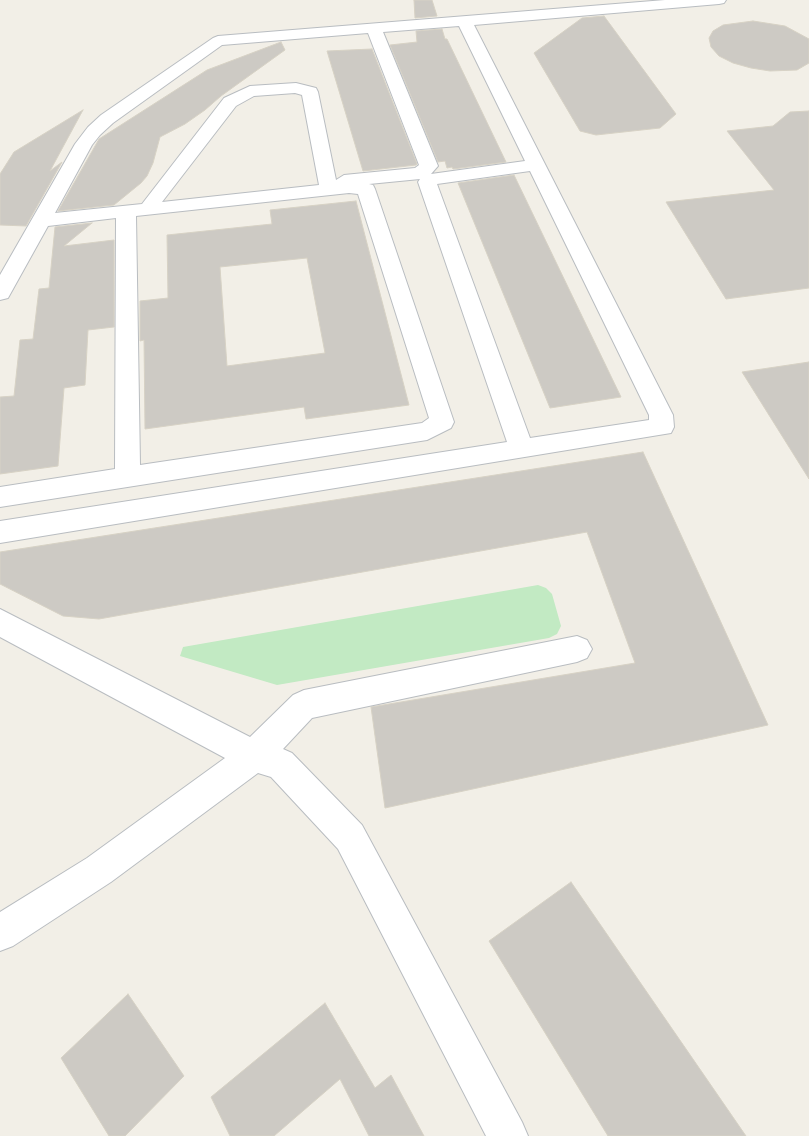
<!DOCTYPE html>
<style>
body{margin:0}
canvas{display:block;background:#f2efe7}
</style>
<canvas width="809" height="1136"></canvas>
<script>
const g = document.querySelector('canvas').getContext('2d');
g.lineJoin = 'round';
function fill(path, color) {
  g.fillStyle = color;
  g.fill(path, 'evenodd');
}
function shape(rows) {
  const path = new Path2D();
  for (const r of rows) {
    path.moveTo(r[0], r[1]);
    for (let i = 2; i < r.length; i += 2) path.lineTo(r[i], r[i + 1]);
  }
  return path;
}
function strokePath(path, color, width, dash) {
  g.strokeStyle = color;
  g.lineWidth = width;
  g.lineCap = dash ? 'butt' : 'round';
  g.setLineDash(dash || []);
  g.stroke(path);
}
const green = shape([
 [538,585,546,588,552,594,561,626,557,634,549,638,277,685,180,656,183,647]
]);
const building = shape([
 [414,0,432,0,437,16,415,18,414,0],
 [604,16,676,114,660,128,596,135,580,131,534,53,582,18,604,16],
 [753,21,785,26,809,39,809,63,797,70,770,71,751,68,733,63,719,56,711,47,709,38,713,31,723,25,753,21],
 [442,29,445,39,447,39,506,162,453,169,452,167,447,168,445,161,438,162,390,45,417,42,416,31,442,29],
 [281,42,285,50,221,96,205,110,185,124,160,137,153,163,147,176,141,183,114,205,58,211,99,139,207,70,281,42],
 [372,49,417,164,416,165,363,171,327,51,372,49],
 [83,110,50,171,62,162,26,226,0,225,0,174,14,152,83,110],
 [809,111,809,288,726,299,666,202,774,190,727,131,773,126,790,112,809,111],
 [514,175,621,397,550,408,458,183,514,175],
 [356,201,409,405,306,419,304,407,145,429,144,340,140,341,140,301,168,298,167,235,272,224,270,210,356,201],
 [307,258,325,353,227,366,220,267,307,258],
 [92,223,64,246,114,240,114,327,88,330,85,385,64,388,58,466,0,474,0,397,14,396,20,340,33,339,39,289,49,288,55,227,92,223],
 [809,362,809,479,742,372,809,362],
 [643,452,768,725,385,808,371,707,635,663,587,532,99,619,63,616,0,584,0,552,643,452],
 [571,882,746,1136,608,1136,489,941,571,882],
 [128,994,184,1076,125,1136,109,1136,61,1058,128,994],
 [325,1003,375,1088,391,1075,424,1136,369,1136,340,1079,274,1136,230,1136,211,1097,325,1003]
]);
const minor = shape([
 [665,0,726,0,724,3,719,4,474,25,673,415,674,427,671,433,0,543,0,521,507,442,418,182,420,179,369,184,373,185,375,189,454,422,451,428,427,440,0,507,0,487,115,469,116,218,48,226,8,298,0,300,0,275,75,144,88,127,101,115,213,38,218,36,665,0],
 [459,26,525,161,431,174,438,166,383,32,459,26],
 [368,33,419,165,415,168,344,175,336,180,318,92,316,88,296,83,250,86,224,98,142,204,55,213,92,145,100,135,113,123,222,45,368,33],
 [295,93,302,95,319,185,162,202,236,106,254,96,295,93],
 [530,171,649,415,649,420,530,438,437,184,530,171],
 [349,193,358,194,429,418,422,423,140,465,136,216,349,193],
 [0,609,250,737,293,695,304,690,577,636,587,640,592,649,587,658,577,662,312,718,283,749,292,753,362,825,522,1122,528,1136,486,1136,338,849,271,777,258,773,111,882,13,946,0,951,0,912,87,858,225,758,0,637,0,609]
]);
fill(green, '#c2eac3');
fill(building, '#cdcac4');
strokePath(building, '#d7d2c5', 1);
strokePath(minor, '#b9bdc1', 2);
fill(minor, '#fff');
</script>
